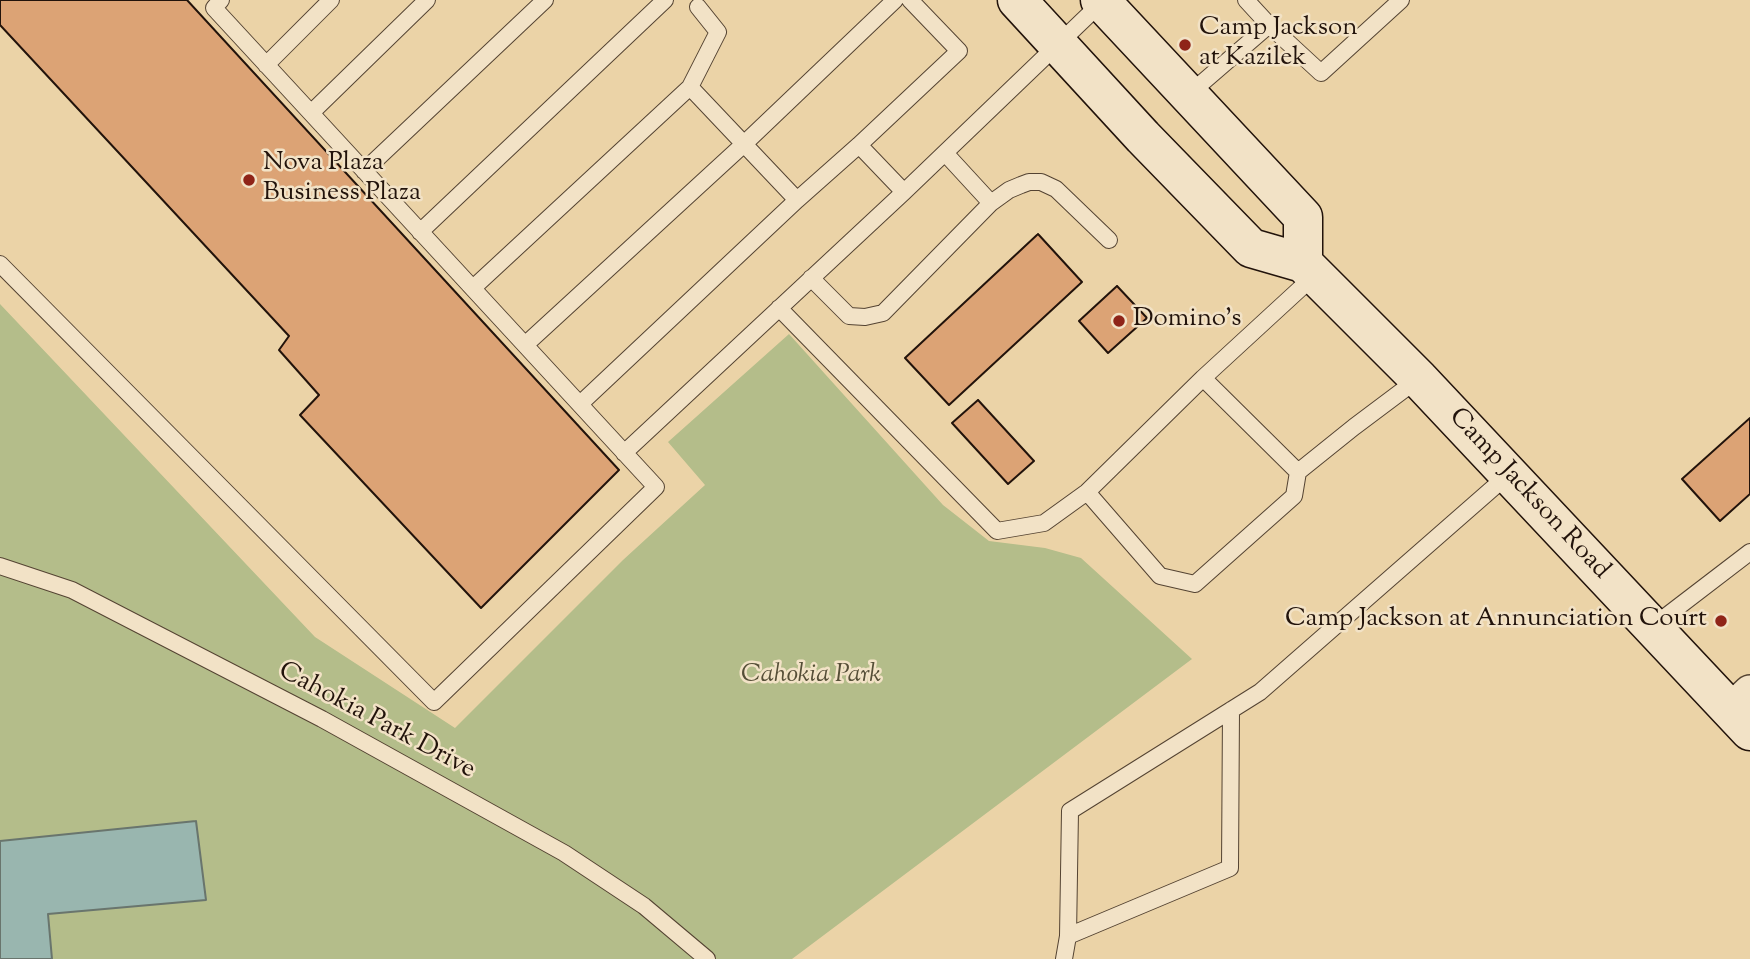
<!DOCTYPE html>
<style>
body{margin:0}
canvas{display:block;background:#ebd3a7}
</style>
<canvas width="1750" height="959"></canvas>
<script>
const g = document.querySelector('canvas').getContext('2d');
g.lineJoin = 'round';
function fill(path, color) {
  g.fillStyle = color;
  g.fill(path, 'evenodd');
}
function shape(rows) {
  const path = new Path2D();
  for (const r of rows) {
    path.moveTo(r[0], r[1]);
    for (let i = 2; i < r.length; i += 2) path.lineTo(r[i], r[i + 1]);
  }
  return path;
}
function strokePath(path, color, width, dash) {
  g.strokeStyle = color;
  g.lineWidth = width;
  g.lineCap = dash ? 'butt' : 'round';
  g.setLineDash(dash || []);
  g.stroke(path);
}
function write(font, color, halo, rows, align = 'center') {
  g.font = font + ' "Sorts Mill Goudy",serif';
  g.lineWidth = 5;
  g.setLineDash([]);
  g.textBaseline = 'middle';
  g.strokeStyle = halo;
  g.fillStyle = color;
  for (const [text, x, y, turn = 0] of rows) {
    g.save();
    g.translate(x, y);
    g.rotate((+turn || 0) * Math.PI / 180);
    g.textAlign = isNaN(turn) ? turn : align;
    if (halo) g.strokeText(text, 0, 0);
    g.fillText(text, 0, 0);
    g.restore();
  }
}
const green = shape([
 [0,304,315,637,455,728,623,560,705,485,668,442,789,334,943,505,989,541,1045,548,1081,558,1192,659,792,959,0,959]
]);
const water = shape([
 [196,821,206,900,48,914,52,959,0,959,0,841,196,821]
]);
const building = shape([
 [0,0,187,0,619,470,481,608,300,415,319,395,279,350,289,336,0,25,0,0],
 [1038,234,1082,282,949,405,905,358,1038,234],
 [1117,286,1147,318,1108,353,1079,321,1117,286],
 [978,400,1034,461,1008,484,952,423,978,400],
 [1750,418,1750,494,1720,521,1682,479,1750,418]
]);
const service = shape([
 [1246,0,1269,25],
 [698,7,718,32,690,87,797,200],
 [266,65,331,0],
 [1188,95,1269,25,1321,73,1401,0],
 [311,113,427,0],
 [859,145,904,192],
 [364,171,545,0],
 [991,203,1009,190,1021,185,1029,182,1041,182,1056,189,1109,240],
 [420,232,665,0],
 [0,264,434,702,656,487,214,8,221,0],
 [811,278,849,316,865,317,883,313,991,203,945,153],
 [473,288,690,87],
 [779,308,997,531,1044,523,1087,492,1203,378,1315,275],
 [525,345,744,144,895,0],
 [1203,378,1298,472],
 [580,404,797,200,859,145,959,51,910,0],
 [624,453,904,192,1102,2],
 [1087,492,1160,576,1195,584,1294,496,1298,472,1354,427,1418,379],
 [0,566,72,590,322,719,564,853,644,906,707,959],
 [1652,627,1750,552],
 [1068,936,1230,868,1231,710],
 [1064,959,1068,936,1070,811,1260,692,1509,474]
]);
const minor = shape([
 [1731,710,1750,692]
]);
const secondary = shape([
 [1017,0,1143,137,1251,248,1303,263,1419,379,1750,731],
 [1100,0,1303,217,1303,263]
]);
const markers = [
 [1185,45,7,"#8f2418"],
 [249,180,7,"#8f2418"],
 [1119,321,7,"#8f2418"],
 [1721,621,7,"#8f2418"]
];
const poiNames = [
 ["Camp Jackson",1199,30],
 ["at Kazilek",1199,60],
 ["Nova Plaza",263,165],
 ["Business Plaza",263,195],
 ["Domino's",1133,321],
 ["Camp Jackson at Annunciation Court",1707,621,"right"]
];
const streetNames = [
 ["Camp Jackson Road",1528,495,47],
 ["Cahokia Park Drive",376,722,28]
];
const parkNames = [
 ["Cahokia Park",811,677]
];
fill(green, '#b4bd8a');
fill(water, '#99b6af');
strokePath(water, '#69756d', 2);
fill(building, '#dca375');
strokePath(building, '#22130b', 2);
strokePath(service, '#544332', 18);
strokePath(minor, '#544332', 36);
strokePath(secondary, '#22130b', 41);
strokePath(service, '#f2e2c6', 16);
strokePath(minor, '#f2e2c6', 33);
strokePath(secondary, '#f2e2c6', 38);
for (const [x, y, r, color] of markers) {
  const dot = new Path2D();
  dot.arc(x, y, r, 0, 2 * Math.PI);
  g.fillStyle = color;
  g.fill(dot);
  strokePath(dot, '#f2e2c6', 2.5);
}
write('26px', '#22130b', '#f2e2c6', poiNames, 'left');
write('26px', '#22130b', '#f2e2c6', streetNames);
write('italic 26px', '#554e37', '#f2e2c6', parkNames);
</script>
